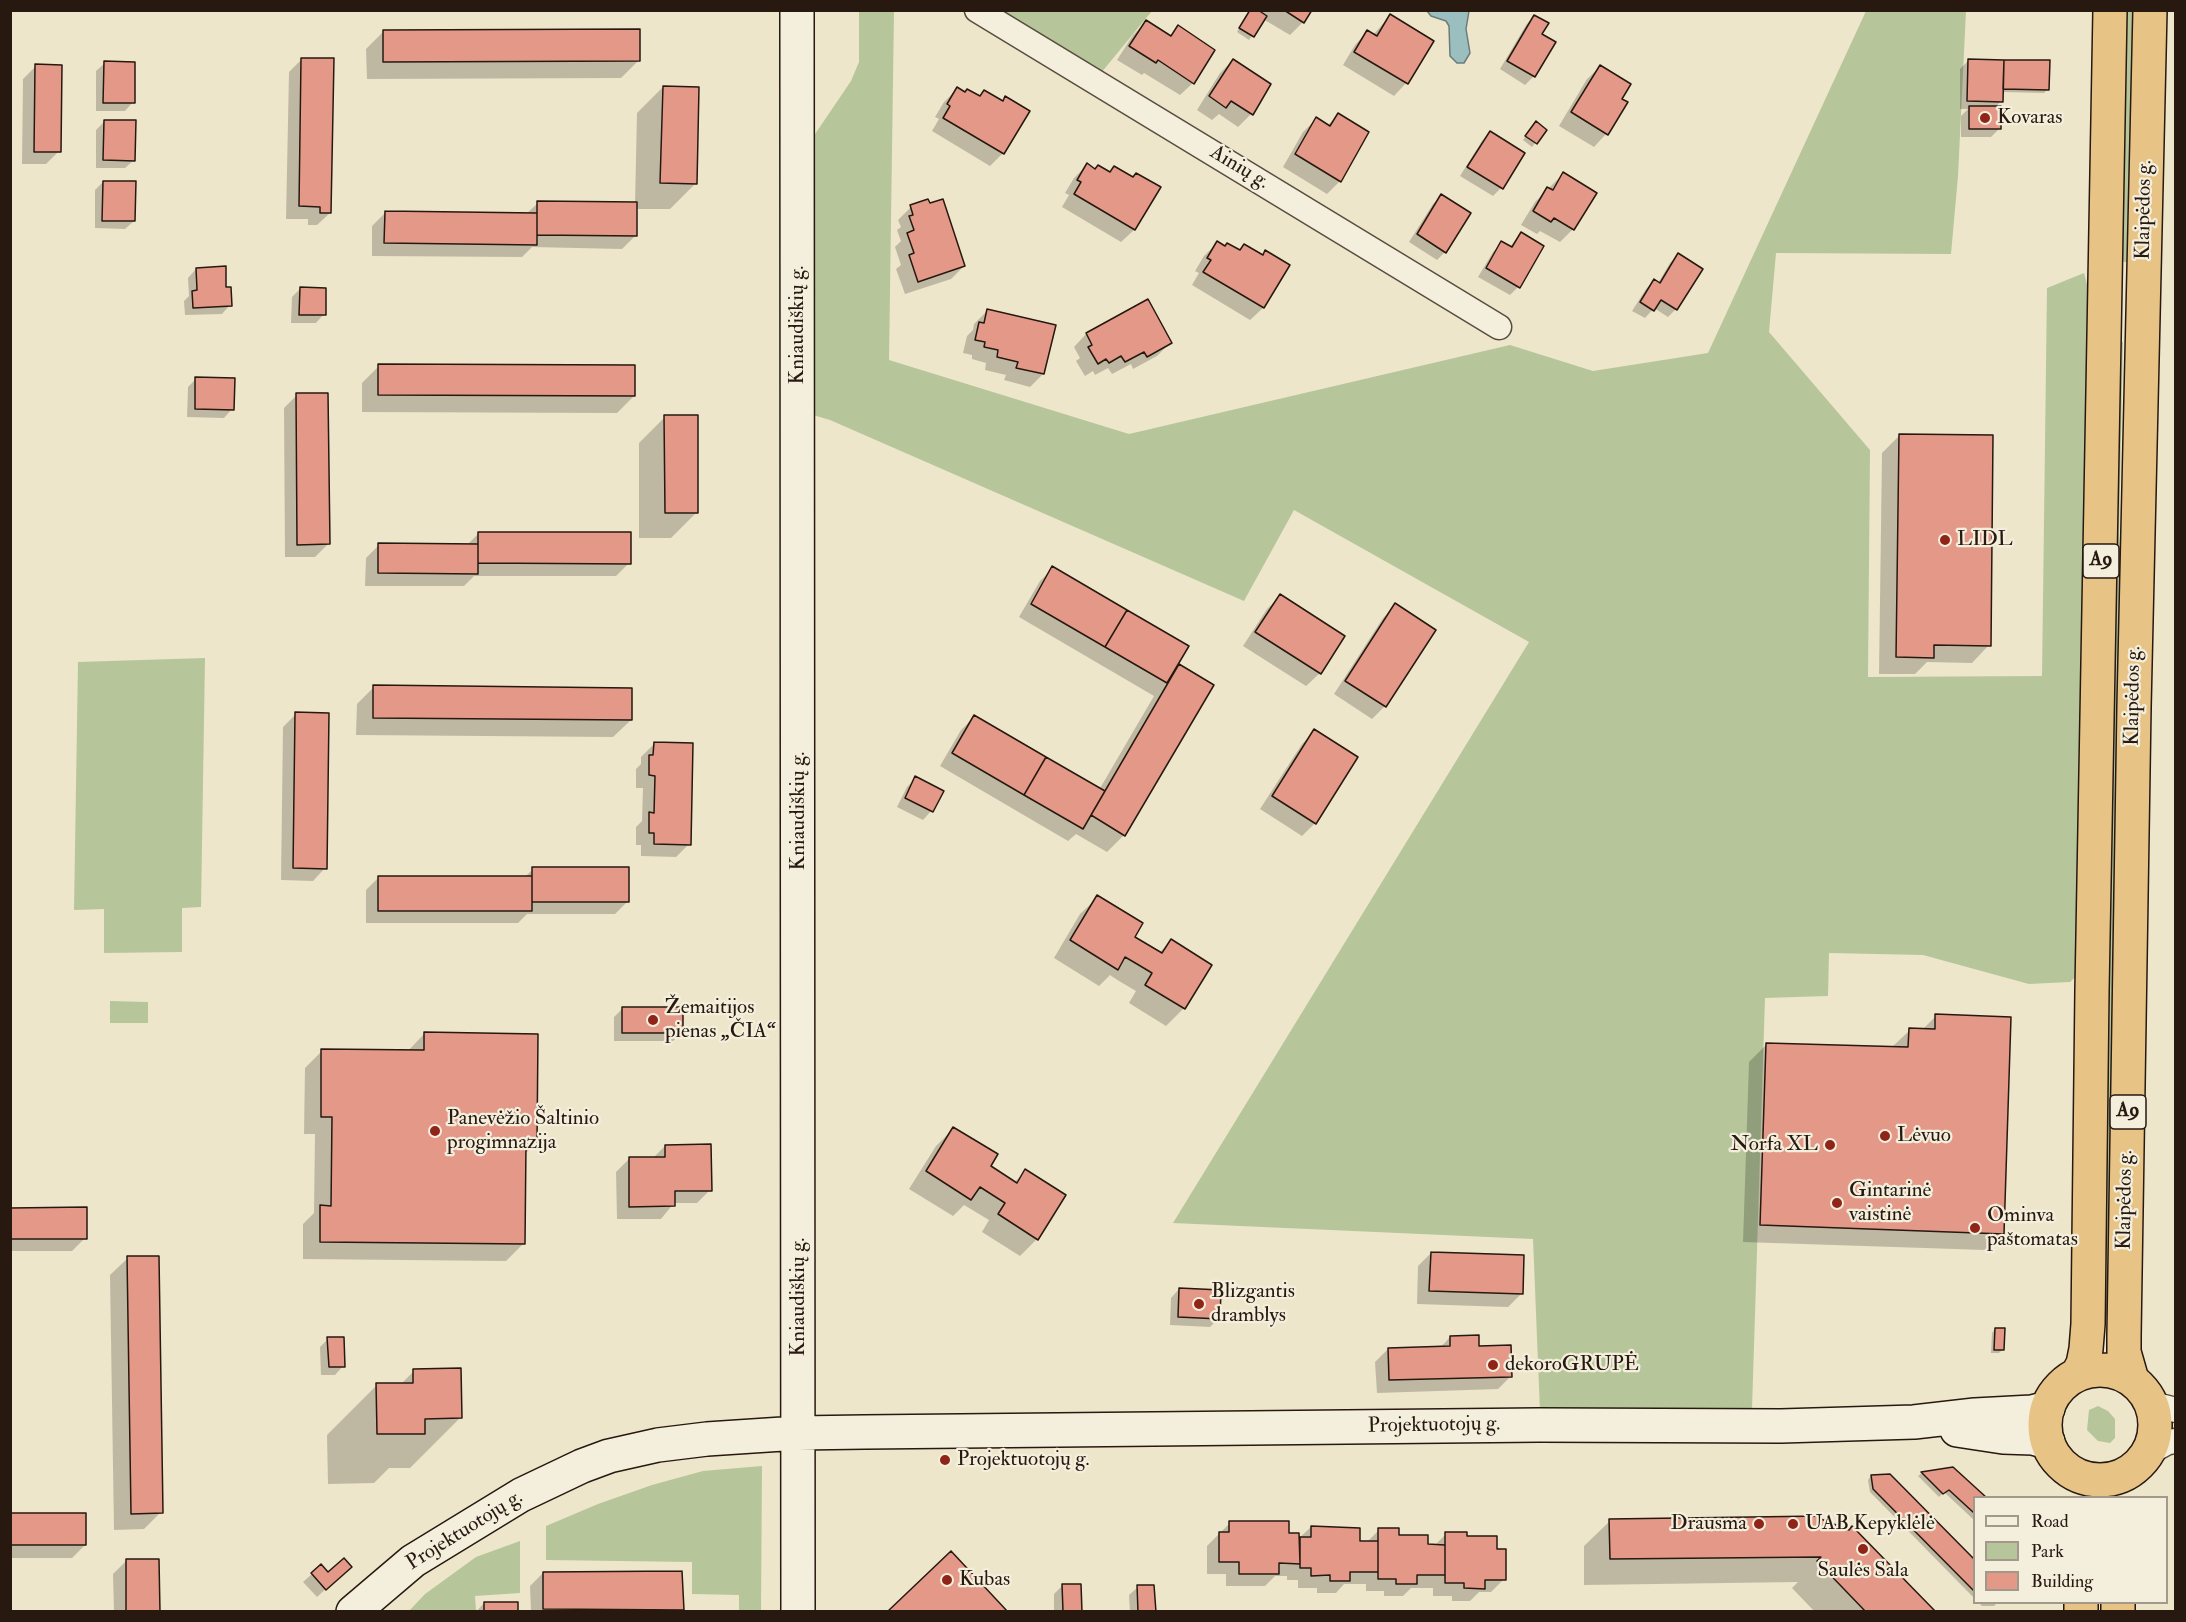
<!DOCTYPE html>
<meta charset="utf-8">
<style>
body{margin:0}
#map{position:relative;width:2186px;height:1622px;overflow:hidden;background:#eee6cb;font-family:"IM FELL Double Pica",serif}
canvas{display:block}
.frame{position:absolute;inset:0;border:12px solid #271810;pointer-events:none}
.legend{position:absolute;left:1973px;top:1496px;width:195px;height:108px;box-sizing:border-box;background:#f4efdd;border:2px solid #a2998b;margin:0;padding:8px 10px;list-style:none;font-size:18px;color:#271810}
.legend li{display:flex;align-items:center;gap:12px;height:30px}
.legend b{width:30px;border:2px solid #a2998b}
</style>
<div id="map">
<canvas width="2186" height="1622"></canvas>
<div class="frame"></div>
<ul class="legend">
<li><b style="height:8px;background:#f4efdd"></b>Road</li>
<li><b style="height:16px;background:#b6c69a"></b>Park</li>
<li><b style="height:16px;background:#e39888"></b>Building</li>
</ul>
</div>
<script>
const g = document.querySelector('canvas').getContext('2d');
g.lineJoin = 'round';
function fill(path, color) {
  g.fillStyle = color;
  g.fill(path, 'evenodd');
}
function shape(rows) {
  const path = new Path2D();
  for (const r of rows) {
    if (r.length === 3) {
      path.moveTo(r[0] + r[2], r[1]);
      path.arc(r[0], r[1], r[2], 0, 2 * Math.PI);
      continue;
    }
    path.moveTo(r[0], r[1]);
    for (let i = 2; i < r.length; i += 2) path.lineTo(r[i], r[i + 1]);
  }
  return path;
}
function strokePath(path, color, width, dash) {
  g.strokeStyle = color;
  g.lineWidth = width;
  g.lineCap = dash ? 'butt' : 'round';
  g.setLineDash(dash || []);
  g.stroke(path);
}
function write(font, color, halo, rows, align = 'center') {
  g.font = font + ' "IM FELL Double Pica",serif';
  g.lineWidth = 4.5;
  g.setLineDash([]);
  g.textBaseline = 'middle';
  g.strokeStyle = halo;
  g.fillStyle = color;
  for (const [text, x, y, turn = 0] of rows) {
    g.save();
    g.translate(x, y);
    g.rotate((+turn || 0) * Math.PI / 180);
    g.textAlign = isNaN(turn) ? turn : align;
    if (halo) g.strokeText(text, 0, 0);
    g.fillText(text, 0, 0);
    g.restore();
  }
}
const green = shape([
 [859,11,894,11,889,360,1129,434,1510,345,1593,371,1708,353,1866,11,1966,11,1958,176,1951,254,1776,253,1769,332,1870,450,1868,677,2042,676,2047,288,2084,273,2091,299,2082,971,2070,982,2029,984,1923,955,1829,953,1828,996,1765,998,1752,1409,1540,1412,1533,1239,1173,1223,1529,642,1294,510,1244,601,830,420,813,415,811,140,851,81,859,62],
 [998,11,1152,11,1101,73],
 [2121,11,2138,11,2129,262,2125,262,2120,261],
 [2115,342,2123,342,2119,536,2127,618,2111,1318,2097,1317],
 [205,658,201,907,182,908,182,952,104,953,104,909,74,910,78,662],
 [110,1001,148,1002,148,1023,110,1023],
 [2098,1406,2108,1411,2115,1419,2115,1438,2110,1443,2098,1441,2087,1430,2089,1410],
 [762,1466,761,1611,739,1611,739,1595,692,1594,692,1562,546,1560,546,1526,598,1504,652,1485,703,1471],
 [520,1541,520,1593,475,1596,476,1611,409,1611,425,1594,476,1557]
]);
const water = shape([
 [1427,11,1469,11,1466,29,1470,53,1464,63,1457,63,1450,56,1449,26,1446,21,1431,16,1427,11]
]);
const shadow = shape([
 [1250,10,1310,10,1303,22,1290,35,1263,19,1249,40,1237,32],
 [1390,16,1432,41,1406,83,1394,96,1343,65,1355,45,1367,32,1373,35],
 [1534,16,1540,35,1534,76,1525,85,1500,69,1526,25],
 [1146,22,1169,37,1178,27,1193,83,1180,95,1144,73,1142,75,1117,60,1133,35],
 [384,31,639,60,621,78,367,79,366,49],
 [302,59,330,213,317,225,308,225,308,219,286,219,289,72],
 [1233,60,1269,85,1251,114,1238,127,1219,114,1212,120,1197,110,1220,73],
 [1968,61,2048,89,2044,93,2002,92,2001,101,1995,108,1999,129,1991,137,1961,137,1961,116,1968,109,1960,109,1960,69],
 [105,63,133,102,125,111,96,111,96,71],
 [36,66,59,151,46,164,22,164,23,79],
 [1600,67,1620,99,1626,103,1606,134,1594,147,1559,126,1587,79],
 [663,87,696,183,670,209,636,209,635,236,622,249,532,247,522,257,372,256,372,226,385,213,526,214,538,203,635,204,637,113],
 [957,89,979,97,1002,102,1006,98,1003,153,990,166,932,131,939,119,935,117,944,102],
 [1338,115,1340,181,1327,194,1283,167,1303,132,1316,119,1327,126],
 [104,122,134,160,125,168,96,168,96,130],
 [1532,127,1545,130,1532,147,1523,140],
 [1490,133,1501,188,1493,196,1460,176,1482,141],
 [1087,165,1095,170,1132,178,1159,188,1134,230,1121,242,1062,207,1069,195,1065,193,1074,178],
 [1563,174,1595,193,1573,229,1560,242,1540,231,1537,234,1521,225,1535,202],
 [103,182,134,221,125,229,95,228,95,190],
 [1442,196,1445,252,1437,260,1409,242,1433,204],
 [911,207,964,266,951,279,905,294,896,269,901,265,895,247,901,241,897,230,901,227,898,220],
 [1521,233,1542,246,1518,287,1510,295,1478,277,1493,252,1502,243,1509,248],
 [1217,243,1239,251,1262,256,1266,252,1263,308,1250,320,1192,285,1199,273,1195,271,1204,256],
 [1678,255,1676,309,1668,317,1654,308,1645,318,1632,311,1646,289,1654,281,1658,283,1670,263],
 [196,269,225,289,230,305,222,314,185,315,184,301,189,296,188,278],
 [300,289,324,314,316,323,291,323,292,297],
 [1147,301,1170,343,1157,356,1133,369,1131,364,1112,374,1108,368,1095,375,1093,371,1085,376,1076,361,1080,358,1074,347,1086,334],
 [987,311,1043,374,1030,387,1004,380,1006,375,985,370,986,363,972,359,972,355,963,353,967,336,973,330,974,324],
 [379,366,634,396,617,413,362,412,362,383],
 [196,379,232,409,224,418,187,417,188,387],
 [297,395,328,544,315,557,285,557,284,408],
 [665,417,697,512,671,538,639,538,639,443],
 [1900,435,1989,645,1972,663,1927,662,1915,674,1879,674,1882,453],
 [479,533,629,563,616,576,474,576,464,586,365,586,366,558,379,545,467,545],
 [1053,568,1177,665,1212,685,1124,835,1107,852,1076,834,1068,841,940,766,961,730,974,717,1099,790,1154,696,1019,617,1040,581],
 [1280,596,1343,636,1319,674,1306,686,1243,646,1267,609],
 [1396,605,1385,706,1372,719,1334,694,1383,618],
 [374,687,631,720,613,737,356,735,357,704],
 [296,714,325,868,313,881,281,880,283,727],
 [1315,731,1356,758,1314,824,1302,836,1260,809,1302,744],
 [654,744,689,844,676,857,641,856,641,845,636,845,636,827,642,821,643,788,636,788,636,769,641,764,641,757],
 [916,778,942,791,931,811,923,820,897,807,907,787],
 [533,869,628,901,615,914,527,914,518,923,366,923,366,890,379,877,525,877],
 [1098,897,1133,937,1159,953,1171,941,1210,965,1184,1008,1166,1026,1129,1003,1136,991,1119,981,1110,975,1099,986,1054,958,1080,914],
 [623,1008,682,1033,673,1041,614,1041,614,1017],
 [1936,1016,2002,1233,1985,1250,1743,1242,1749,1062,1767,1044,1892,1047,1910,1030,1922,1030],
 [424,1034,536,1143,524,1155,524,1243,506,1261,303,1259,303,1224,314,1213,315,1134,304,1134,305,1068,322,1051,407,1052],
 [954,1128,989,1167,1014,1183,1025,1171,1037,1239,1020,1256,982,1232,989,1220,964,1205,953,1216,909,1189,936,1146],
 [665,1146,710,1190,697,1203,674,1203,661,1219,617,1219,616,1172,629,1159,653,1158],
 [10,1209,85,1238,72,1251,10,1251],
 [1431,1253,1521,1294,1508,1307,1417,1304,1418,1266],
 [128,1258,161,1512,144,1529,114,1530,110,1275],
 [1179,1289,1218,1319,1210,1327,1170,1325,1171,1298],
 [1995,1329,2003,1349,1999,1353,1991,1353,1992,1333],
 [1450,1337,1511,1376,1498,1389,1377,1393,1375,1362,1388,1349,1440,1348],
 [328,1339,343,1366,335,1375,321,1375,320,1347],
 [414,1371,460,1418,410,1468,389,1468,374,1483,328,1484,327,1435,377,1385,400,1385],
 [1952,1469,1974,1498,1974,1520,1944,1492,1939,1497,1918,1476,1922,1473],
 [1871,1476,1889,1476,1974,1561,1974,1598,1870,1492,1868,1480],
 [10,1514,85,1545,72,1558,10,1558],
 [1819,1520,1934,1612,1815,1612,1792,1588,1798,1582,1584,1585,1584,1546,1610,1521],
 [1230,1523,1288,1534,1298,1539,1311,1527,1358,1542,1367,1542,1379,1530,1426,1546,1434,1546,1446,1534,1465,1537,1496,1550,1504,1579,1491,1592,1479,1592,1470,1601,1452,1601,1452,1596,1433,1596,1433,1588,1411,1588,1403,1596,1384,1596,1384,1591,1366,1591,1366,1584,1344,1584,1336,1593,1317,1593,1317,1588,1298,1588,1298,1580,1287,1580,1287,1576,1275,1576,1265,1586,1226,1586,1226,1574,1207,1574,1207,1546],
 [126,1561,158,1612,114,1612,113,1574],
 [321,1566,328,1574,341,1575,317,1597,303,1582],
 [543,1573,682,1609,680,1612,531,1612,530,1586],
 [1062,1586,1080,1612,1054,1612,1054,1594],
 [1138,1587,1154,1612,1130,1612,1129,1595],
 [1978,1602,1998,1602,1994,1606,1982,1606],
 [484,1603,517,1612,476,1612]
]);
const building = shape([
 [1250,10,1258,10,1267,16,1254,37,1239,28,1250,10],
 [1284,10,1312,10,1304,23,1284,10],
 [1390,14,1434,41,1408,84,1354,52,1367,30,1377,36,1390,14],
 [1534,15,1549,23,1542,34,1556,42,1535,77,1507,61,1534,15],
 [1146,20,1171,36,1178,25,1215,50,1194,84,1158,60,1156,63,1129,46,1146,20],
 [640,29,640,61,383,62,383,30,640,29],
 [301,58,334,58,331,213,320,213,320,207,299,206,301,58],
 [1233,59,1271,84,1253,115,1231,101,1226,108,1209,96,1233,59],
 [1968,59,2004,60,2003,102,1967,101,1968,59],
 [2004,60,2050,60,2049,90,2003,89,2004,60],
 [104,61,135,62,135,103,103,103,104,61],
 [35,64,62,65,61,152,34,152,35,64],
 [1600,65,1631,84,1622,99,1628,102,1608,135,1571,112,1600,65],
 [663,86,699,87,697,184,660,183,663,86],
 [957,87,965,92,967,89,980,96,984,90,1003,101,1005,96,1030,111,1004,154,943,118,950,106,947,104,957,87],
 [1969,106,2001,106,2001,129,1969,129,1969,106],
 [1338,113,1369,132,1341,182,1295,154,1316,117,1330,126,1338,113],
 [104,120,136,120,135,161,103,160,104,120],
 [1536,121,1547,130,1537,144,1525,136,1536,121],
 [1490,131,1525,153,1503,189,1467,167,1490,131],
 [1087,163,1095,169,1098,165,1110,172,1114,166,1133,177,1136,173,1161,187,1135,230,1074,194,1081,182,1077,180,1087,163],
 [1563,172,1597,193,1574,230,1554,218,1551,222,1533,211,1547,187,1553,190,1563,172],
 [103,181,136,181,135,221,102,221,103,181],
 [1441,194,1471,213,1446,253,1417,234,1441,194],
 [928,199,930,203,943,199,965,266,918,282,909,255,914,253,907,233,914,230,909,216,913,215,910,205,928,199],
 [537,201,637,202,637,236,537,235,537,201],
 [385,211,537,213,537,245,384,243,385,211],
 [1521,232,1544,246,1520,288,1486,268,1501,241,1512,247,1521,232],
 [1217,241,1225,246,1227,243,1240,250,1244,244,1263,255,1265,250,1290,265,1264,308,1203,272,1211,260,1207,258,1217,241],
 [1678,253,1703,269,1677,310,1661,300,1654,311,1640,302,1654,279,1660,283,1678,253],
 [226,266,226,287,231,287,232,306,193,308,192,291,197,290,196,268,226,266],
 [300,287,326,288,326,315,299,315,300,287],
 [1148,299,1172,343,1147,357,1144,352,1125,362,1121,356,1109,363,1106,359,1098,364,1088,347,1092,345,1086,333,1148,299],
 [987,309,1056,325,1044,374,1016,368,1018,362,997,357,998,350,984,347,985,342,975,340,979,322,984,323,987,309],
 [378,364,635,365,635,396,378,395,378,364],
 [195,377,235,378,234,410,195,409,195,377],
 [296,393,328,393,330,544,297,545,296,393],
 [664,415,698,415,698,513,665,513,664,415],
 [1899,434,1993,435,1991,646,1934,645,1934,658,1896,657,1899,434],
 [478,532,631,532,631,564,478,563,478,532],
 [378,543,478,544,478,574,378,573,378,543],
 [1052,566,1127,610,1105,647,1031,604,1052,566],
 [1280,594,1345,636,1321,674,1255,632,1280,594],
 [1395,603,1436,630,1386,707,1345,681,1395,603],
 [1127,610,1189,646,1167,683,1105,647,1127,610],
 [1179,664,1214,685,1125,836,1091,815,1179,664],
 [373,685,632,688,632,720,373,718,373,685],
 [295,712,329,713,327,869,293,868,295,712],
 [974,715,1046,757,1024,795,952,753,974,715],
 [1314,729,1358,757,1316,824,1272,796,1314,729],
 [654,742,693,743,691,845,654,844,654,833,649,833,649,812,654,813,655,776,649,775,649,755,653,755,654,742],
 [1046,757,1105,791,1083,829,1024,795,1046,757],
 [915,776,944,791,933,812,905,798,915,776],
 [532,867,629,867,629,902,532,902,532,867],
 [378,876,532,876,532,911,378,911,378,876],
 [1097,895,1143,923,1135,937,1162,953,1171,939,1212,965,1185,1009,1145,985,1152,973,1137,964,1125,957,1118,970,1070,940,1097,895],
 [622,1007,683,1007,683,1033,622,1033,622,1007],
 [1935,1014,2011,1017,2004,1234,1760,1225,1766,1043,1908,1047,1909,1028,1935,1029,1935,1014],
 [424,1032,538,1034,537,1144,526,1144,525,1244,320,1242,320,1205,331,1206,332,1117,321,1117,321,1049,424,1050,424,1032],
 [953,1127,998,1154,991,1166,1017,1183,1025,1169,1066,1195,1038,1240,998,1214,1005,1203,980,1187,971,1200,926,1171,953,1127],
 [711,1144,712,1191,675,1191,675,1206,629,1207,629,1157,665,1157,665,1145,711,1144],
 [87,1207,87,1239,10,1239,10,1208,87,1207],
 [1431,1252,1524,1255,1523,1294,1429,1291,1431,1252],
 [127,1256,159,1256,163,1513,131,1514,127,1256],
 [1179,1288,1221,1290,1220,1319,1178,1317,1179,1288],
 [1995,1328,2005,1328,2004,1350,1994,1350,1995,1328],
 [1479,1335,1479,1346,1511,1345,1512,1377,1389,1380,1388,1348,1450,1346,1450,1336,1479,1335],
 [327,1337,344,1337,345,1367,329,1367,327,1337],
 [461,1368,462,1418,425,1419,425,1434,377,1434,376,1383,413,1383,413,1369,461,1368],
 [1953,1467,1987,1498,1974,1498,1974,1513,1949,1490,1943,1494,1921,1472,1953,1467],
 [1890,1474,1974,1559,1974,1591,1873,1489,1871,1475,1890,1474],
 [10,1513,86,1513,86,1545,10,1545,10,1513],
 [1821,1516,1821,1519,1849,1530,1852,1526,1936,1612,1866,1612,1817,1561,1821,1557,1610,1559,1609,1519,1821,1516],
 [1229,1521,1289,1521,1289,1533,1299,1533,1300,1564,1279,1563,1279,1574,1239,1574,1239,1562,1219,1562,1219,1532,1229,1532,1229,1521],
 [1311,1526,1360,1528,1360,1541,1378,1541,1378,1572,1350,1572,1350,1581,1330,1581,1330,1575,1311,1576,1311,1568,1300,1568,1300,1537,1311,1537,1311,1526],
 [1378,1528,1399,1528,1399,1535,1428,1535,1428,1544,1445,1545,1445,1575,1417,1575,1417,1584,1396,1584,1396,1579,1378,1579,1378,1528],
 [1445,1532,1467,1532,1467,1536,1497,1536,1497,1549,1506,1549,1506,1580,1485,1580,1485,1589,1464,1588,1464,1583,1445,1583,1445,1532],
 [951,1551,1008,1612,887,1612,951,1551],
 [344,1558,352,1567,326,1590,311,1573,321,1564,328,1572,344,1558],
 [126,1559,159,1559,160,1612,126,1612,126,1559],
 [682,1571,684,1610,543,1609,543,1572,682,1571],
 [1062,1584,1081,1584,1082,1612,1063,1612,1062,1584],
 [1137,1585,1154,1585,1156,1612,1138,1612,1137,1585],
 [484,1602,518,1602,518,1612,484,1612,484,1602]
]);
const minor = shape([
 [977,10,1499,327],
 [2149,1399,2160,1406,2176,1410],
 [2148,1453,2168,1442,2176,1441]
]);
const secondary = shape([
 [797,10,798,1612],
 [1957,1430,2003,1437,2033,1438,2048,1442],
 [353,1612,413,1561,521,1495,582,1466,609,1456,658,1445,707,1439,798,1433,865,1432,1539,1425,1781,1426,1914,1422,1975,1415,2032,1412,2048,1408]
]);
const trunk = shape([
 [2100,1425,55],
 [2077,1375,2083,1364,2086,1349,2088,1324,2092,990,2110,10],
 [2132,1380,2124,1352,2124,1336,2134,707,2150,10],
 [2081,1612,2081,1602],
 [2118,1612,2118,1602]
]);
const markers = [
 [1985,118,6,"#8f2418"],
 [1945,540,6,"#8f2418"],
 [653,1020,6,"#8f2418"],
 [435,1131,6,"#8f2418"],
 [1885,1136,6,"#8f2418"],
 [1830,1145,6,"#8f2418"],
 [1837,1203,6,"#8f2418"],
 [1975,1228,6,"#8f2418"],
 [1199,1304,6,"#8f2418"],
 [1493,1365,6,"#8f2418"],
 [945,1460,6,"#8f2418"],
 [1759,1524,6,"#8f2418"],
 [1793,1524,6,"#8f2418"],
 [1863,1549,6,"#8f2418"],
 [947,1580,6,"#8f2418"]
];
const shields = [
 [2101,561,36],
 [2128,1112,36]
];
const shieldNames = [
 ["A9",2101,561],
 ["A9",2128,1112]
];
const poiNames = [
 ["Kovaras",1997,118],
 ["LIDL",1957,540],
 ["Žemaitijos",665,1008],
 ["pienas „ČIA“",665,1032],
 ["Panevėžio Šaltinio",447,1119],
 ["progimnazija",447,1143],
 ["Lėvuo",1897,1136],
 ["Norfa XL",1818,1145,"right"],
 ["Gintarinė",1849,1191],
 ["vaistinė",1849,1215],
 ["Ominva",1987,1216],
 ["paštomatas",1987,1240],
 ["Blizgantis",1211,1292],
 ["dramblys",1211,1316],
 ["dekoroGRUPĖ",1505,1365],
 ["Projektuotojų g.",957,1460],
 ["Drausma",1747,1524,"right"],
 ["UAB Kepyklėlė",1805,1524],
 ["Saulės Sala",1863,1571,"center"],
 ["Kubas",959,1580]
];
const streetNames = [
 ["Ainių g.",1239,168,31],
 ["Klaipėdos g.",2145,210,-89],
 ["Kniaudiškių g.",798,325,-90],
 ["Klaipėdos g.",2134,696,-89],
 ["Kniaudiškių g.",799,811,-90],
 ["Klaipėdos g.",2126,1200,-89],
 ["Kniaudiškių g.",799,1297,-90],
 ["Projektuotojų g.",1434,1426,-1],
 ["Projektuotojų g.",465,1531,-32]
];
fill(green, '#b6c69a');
fill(water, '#9bbebe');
strokePath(water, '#6d7c78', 1.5);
fill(shadow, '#0003');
fill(building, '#e39888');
strokePath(building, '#271810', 1.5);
strokePath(minor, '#594c3f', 27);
strokePath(secondary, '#271810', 36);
strokePath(trunk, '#271810', 36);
strokePath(minor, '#f4efdd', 24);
strokePath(secondary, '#f4efdd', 33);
strokePath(trunk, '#e7c386', 33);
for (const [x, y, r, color] of markers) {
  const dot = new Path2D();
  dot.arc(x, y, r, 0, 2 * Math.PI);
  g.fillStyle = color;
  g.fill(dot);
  strokePath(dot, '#f4efdd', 2);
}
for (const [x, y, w] of shields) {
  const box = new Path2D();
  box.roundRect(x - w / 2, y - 17, w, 34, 4.5);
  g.fillStyle = '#f4efdd';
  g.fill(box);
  strokePath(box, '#271810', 1.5);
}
write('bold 20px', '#271810', null, shieldNames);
write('21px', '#271810', '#f4efdd', poiNames, 'left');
write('21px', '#271810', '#f4efdd', streetNames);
</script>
